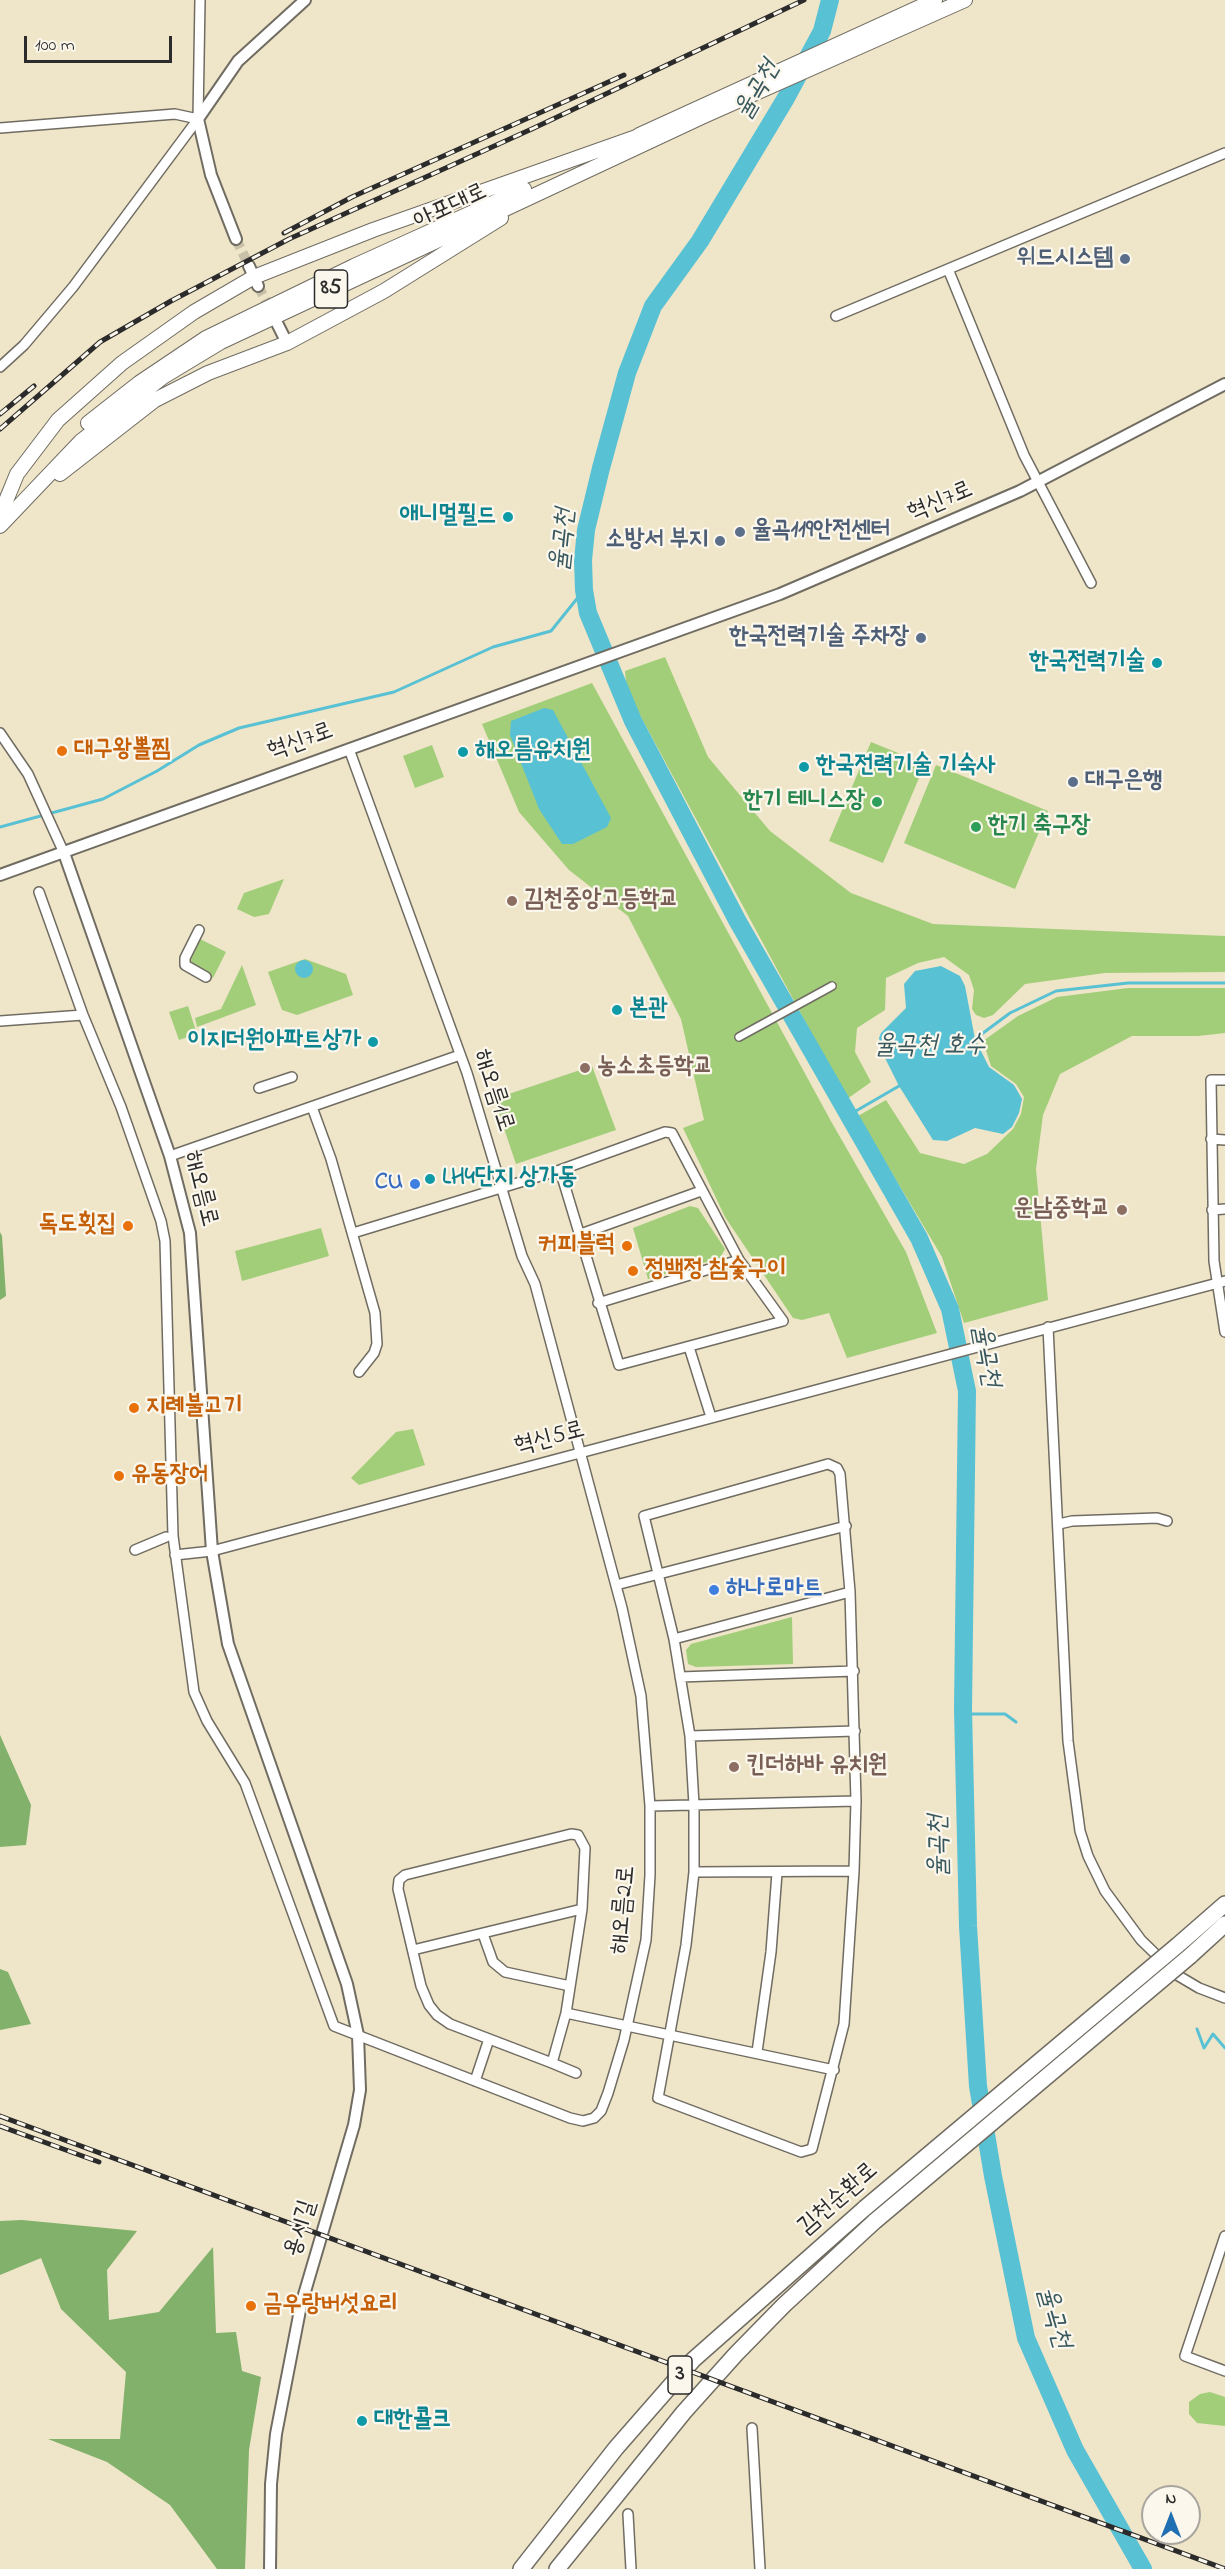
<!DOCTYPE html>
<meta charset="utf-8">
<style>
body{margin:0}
#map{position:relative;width:1225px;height:2569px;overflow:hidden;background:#efe5c8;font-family:"Indie Flower",sans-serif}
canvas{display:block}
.north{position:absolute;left:1141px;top:2485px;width:60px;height:60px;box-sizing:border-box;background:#fbf7ec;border:2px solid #a8a59f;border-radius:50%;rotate:0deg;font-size:16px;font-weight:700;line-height:24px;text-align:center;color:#2b2b2b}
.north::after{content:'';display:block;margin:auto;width:21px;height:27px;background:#1f6fb2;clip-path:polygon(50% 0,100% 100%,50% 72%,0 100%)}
.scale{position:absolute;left:24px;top:36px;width:148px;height:27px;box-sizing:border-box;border:3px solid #2b2b2b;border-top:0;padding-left:8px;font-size:18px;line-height:21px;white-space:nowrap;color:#2b2b2b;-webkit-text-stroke:4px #fbf7ec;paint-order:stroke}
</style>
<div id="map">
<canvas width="1225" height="2569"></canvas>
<div class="north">N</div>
<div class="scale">100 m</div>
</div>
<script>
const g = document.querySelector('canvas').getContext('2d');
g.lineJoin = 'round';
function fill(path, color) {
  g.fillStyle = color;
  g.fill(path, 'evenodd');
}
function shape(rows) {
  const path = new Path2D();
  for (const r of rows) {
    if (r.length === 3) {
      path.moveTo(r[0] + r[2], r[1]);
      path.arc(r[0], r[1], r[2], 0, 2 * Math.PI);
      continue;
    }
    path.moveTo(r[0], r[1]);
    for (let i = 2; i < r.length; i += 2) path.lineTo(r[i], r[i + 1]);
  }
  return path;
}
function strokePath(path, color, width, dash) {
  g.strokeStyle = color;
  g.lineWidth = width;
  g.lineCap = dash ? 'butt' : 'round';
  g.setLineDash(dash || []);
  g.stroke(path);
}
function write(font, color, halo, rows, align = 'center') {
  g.font = font + ' "Indie Flower","Poor Story",sans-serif';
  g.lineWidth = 4.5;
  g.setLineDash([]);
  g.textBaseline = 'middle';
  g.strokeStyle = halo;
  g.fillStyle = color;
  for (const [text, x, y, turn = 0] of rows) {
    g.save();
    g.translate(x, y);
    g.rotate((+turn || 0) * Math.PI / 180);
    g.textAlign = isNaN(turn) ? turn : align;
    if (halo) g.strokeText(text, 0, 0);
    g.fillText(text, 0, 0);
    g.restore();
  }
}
const green = shape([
 [665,657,708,757,770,831,851,893,933,924,1225,936,1225,972,1105,973,1025,984,993,1015,984,1018,976,1015,972,1009,974,990,969,975,944,957,918,963,886,978,885,1010,857,1028,855,1052,871,1082,847,1099,634,704,626,682,625,671],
 [592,683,832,1123,906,1252,937,1333,847,1358,829,1313,802,1320,793,1318,725,1217,683,1128,704,1120,681,1019,628,916,569,870,519,812,482,724],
 [871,742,925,764,883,863,829,841],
 [432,745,444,777,415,788,403,756],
 [936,765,1048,811,1015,889,904,843],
 [284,879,269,914,254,917,237,909,244,893],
 [200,939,226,952,213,978,189,964],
 [305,959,346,974,353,995,297,1015,282,1010,268,972],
 [242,965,256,1005,197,1027,195,1018,221,1009],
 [1128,988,1225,988,1225,1033,1198,1036,1132,1036,1060,1074,1043,1115,1036,1169,1048,1300,964,1323,942,1257,858,1116,886,1100,920,1153,964,1164,987,1154,1013,1129,1021,1114,1024,1097,1016,1084,991,1066,983,1041,1018,1016,1057,997],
 [188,1006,197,1034,179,1040,169,1012],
 [592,1066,616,1130,516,1164,494,1099],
 [690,1206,698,1208,725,1249,720,1258,648,1279,633,1228],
 [321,1228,329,1256,242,1281,235,1251],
 [413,1429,425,1465,359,1485,351,1478,396,1432],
 [792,1617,793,1664,696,1667,688,1664,686,1650,691,1644],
 [1210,2392,1225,2397,1225,2426,1197,2423,1189,2414,1189,2402,1200,2394]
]);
const forest = shape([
 [0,1232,2,1236,6,1296,0,1300],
 [0,1735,31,1805,26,1845,0,1847],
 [0,1969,8,1972,31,2024,0,2030],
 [22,2220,137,2231,107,2270,109,2320,159,2312,213,2247,216,2333,236,2332,242,2371,261,2377,249,2450,245,2569,217,2569,170,2505,107,2462,48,2439,120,2439,126,2372,61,2309,41,2258,0,2275,0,2221]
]);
const water = shape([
 [544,708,553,710,611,818,607,827,573,844,562,844,539,809,510,735,511,721],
 [304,969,9],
 [941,966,960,976,965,986,975,1039,989,1067,1014,1085,1022,1099,1019,1113,1012,1127,1003,1134,975,1128,947,1141,933,1140,899,1086,882,1052,879,1038,881,1033,906,1008,904,984,915,971]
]);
const stream = shape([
 [0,827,103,799,157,771,199,745,239,728,394,692,493,647,551,631,584,590],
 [975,1039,1010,1013,1056,991,1128,983,1225,983],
 [849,1115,899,1086],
 [963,1714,1005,1714,1016,1722],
 [1197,2029,1204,2048,1213,2034,1225,2048]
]);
const river = shape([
 [830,0,822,31,786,98,700,241,653,306,627,373,601,468,586,530,583,560,584,590,588,613,633,721,737,920,919,1238,950,1309,967,1391,963,1709,968,1926,978,2086,993,2176,1026,2338,1075,2450,1143,2569]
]);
const tertiaryTunnel = shape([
 [236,239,249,266],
 [258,286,272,312]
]);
const pedestrian = shape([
 [739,1037,832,986]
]);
const minor = shape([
 [0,128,175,114,198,119],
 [948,269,1024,455,1091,583],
 [836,316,1225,153],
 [0,367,24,345,73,287,198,119,200,0],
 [0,733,28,774,64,853],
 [39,892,83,1015,121,1107,161,1221,165,1241,173,1536,194,1692,207,1721,245,1783,334,2026,570,2118,583,2121,594,2118,601,2111,608,2093,624,2040,646,1940,650,1875,650,1806,641,1696,622,1608,535,1284,522,1256,467,1073,349,749],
 [199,930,185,958,185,965,206,977],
 [0,1021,83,1015],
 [1225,1080,1211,1080,1214,1261,1225,1332],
 [259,1088,292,1077],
 [312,1107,331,1159,375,1313,377,1344,374,1353,359,1372],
 [1211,1139,1225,1140],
 [170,1156,460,1055],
 [1212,1210,1225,1209],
 [353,1233,560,1170,665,1132,672,1133,739,1260,783,1321,619,1365,560,1170],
 [578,1235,701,1191],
 [598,1303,739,1260],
 [1048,1327,1068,1741,1080,1831,1088,1856,1105,1891,1141,1940,1177,1975,1199,1988,1225,1998],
 [689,1347,711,1417],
 [828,1464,837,1468,840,1474,850,1592,856,1801,854,1871,844,2024,812,2149,801,2152,658,2098,686,1945,694,1872,694,1805,690,1736,674,1639,644,1516,828,1464],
 [1059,1524,1072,1521,1157,1518,1167,1521],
 [135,1550,166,1537],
 [175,1555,212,1551,1225,1281],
 [616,1585,846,1526],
 [674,1639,850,1592],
 [680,1677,854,1671],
 [690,1736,855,1731],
 [650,1806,856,1801],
 [694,1872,854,1871],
 [483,1934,493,1962,505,1972,570,1986],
 [413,1950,582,1909],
 [566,2013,552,2063,450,2024,437,2015,429,2005,421,1986,398,1889,399,1880,405,1875,571,1834,578,1835,585,1848,582,1909,566,2013,834,2070],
 [757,2052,771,1952,777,1873],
 [552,2063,576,2073],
 [475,2081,489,2039],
 [1225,2236,1185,2356,1225,2371],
 [752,2428,760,2569],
 [628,2514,631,2569]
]);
const tertiary = shape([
 [236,239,211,175,198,119,238,61,305,0],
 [249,266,258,286],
 [277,323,287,343],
 [64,853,170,1156,190,1233,212,1551,228,1644,347,1984,358,2035,360,2090,354,2125,301,2305,276,2434,271,2484,270,2569],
 [0,875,780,594,1020,491,1225,384]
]);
const primary = shape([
 [639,135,935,0],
 [88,423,139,383,206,338,354,266,524,189],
 [60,474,155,400,208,373,287,343,384,291,501,218],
 [1,513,17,474,58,420,122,363,194,312,254,277,373,230,636,137],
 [0,526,81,441,163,377,221,342,704,116,965,0]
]);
const trunk = shape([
 [1178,1945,1225,1904],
 [1190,1956,1225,1924],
 [521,2569,616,2448,693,2360,865,2208],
 [557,2569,684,2412,736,2354,784,2305,875,2221]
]);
const rail = shape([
 [284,233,352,197,624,75],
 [0,414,34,386],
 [0,429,100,342,171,301,289,239,534,128,804,0],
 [0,2116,1225,2569],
 [0,2126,99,2162]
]);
const trunkBridge = shape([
 [865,2208,1178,1945],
 [875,2221,1190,1956]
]);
const markers = [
 [1125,259,6,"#5c6f8a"],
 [508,517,6,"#0f9aa8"],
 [740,532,6,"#5c6f8a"],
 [720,541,6,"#5c6f8a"],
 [921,638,6,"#5c6f8a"],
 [1157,663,6,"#0f9aa8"],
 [62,751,6,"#e8710a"],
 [463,752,6,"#0f9aa8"],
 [804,767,6,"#0f9aa8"],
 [1073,782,6,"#5c6f8a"],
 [877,802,6,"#2e9e5b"],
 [976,827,6,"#2e9e5b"],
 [512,901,6,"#8d6e63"],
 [617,1010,6,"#0f9aa8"],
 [373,1042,6,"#0f9aa8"],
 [585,1068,6,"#8d6e63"],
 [430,1179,6,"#0f9aa8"],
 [415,1184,6,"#3f7fe0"],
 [1122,1210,6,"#8d6e63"],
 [128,1226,6,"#e8710a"],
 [627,1246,6,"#e8710a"],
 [633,1271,6,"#e8710a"],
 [134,1408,6,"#e8710a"],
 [119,1476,6,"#e8710a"],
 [714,1590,6,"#3f7fe0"],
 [734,1767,6,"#8d6e63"],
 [251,2306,6,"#e8710a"],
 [362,2421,6,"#0f9aa8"]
];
const shields = [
 [331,289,33],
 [680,2375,24]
];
const shieldNames = [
 ["85",331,289],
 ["3",680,2375]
];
const streetNames = [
 ["아포대로",451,208,-25],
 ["혁신7로",941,503,-23],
 ["혁신7로",301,743,-20],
 ["해오름1로",492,1091,72],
 ["해오름로",199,1189,76],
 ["혁신5로",550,1440,-15],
 ["해오름2로",625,1910,-85],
 ["김천순환로",839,2200,-41],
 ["용시길",302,2229,-73]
];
const serviceNames = [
 ["위드시스템",1113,259],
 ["율곡119안전센터",752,532,"left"],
 ["소방서 부지",708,541],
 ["한국전력기술 주차장",909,638],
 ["대구은행",1085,782,"left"]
];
const cultureNames = [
 ["애니멀필드",496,517,"right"],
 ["한국전력기술",1145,663,"right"],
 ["해오름유치원",475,752],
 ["한국전력기술 기숙사",816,767],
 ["본관",629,1010],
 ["이지더원아파트상가",361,1042,"right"],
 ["LH4단지 상가동",442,1179],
 ["대한콜크",374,2421]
];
const foodNames = [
 ["대구왕뽈찜",74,751],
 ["독도횟집",116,1226,"right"],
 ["커피블럭",615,1246,"right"],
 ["정백정 참숯구이",645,1271],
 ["지례불고기",146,1408],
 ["유동장어",131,1476],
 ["금우랑버섯요리",263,2306]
];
const leisureNames = [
 ["한기 테니스장",865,802],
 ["한기 축구장",988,827,"left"]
];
const educationNames = [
 ["김천중앙고등학교",524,901],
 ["농소초등학교",597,1068],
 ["운남중학교",1110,1210,"right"],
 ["킨더하바 유치원",746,1767]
];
const shopNames = [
 ["CU",403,1184],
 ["하나로마트",726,1590,"left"]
];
const waterNames = [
 ["율곡천",759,91,-60],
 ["율곡천",565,540,-84],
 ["율곡천 호수",930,1048],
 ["율곡천",984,1356,80],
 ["율곡천",941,1846,-91],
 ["율곡천",1052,2318,74]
];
fill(green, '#a2ce7a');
fill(forest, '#81b16a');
fill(water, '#58c1d4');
strokePath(stream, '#58c1d4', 3);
strokePath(river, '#58c1d4', 18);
strokePath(tertiaryTunnel, '#c8c0a9', 10, [10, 5]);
strokePath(pedestrian, '#706c62', 10);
strokePath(minor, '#706c62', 12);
strokePath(tertiary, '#706c62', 14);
strokePath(primary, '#706c62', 16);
strokePath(trunk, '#706c62', 18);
strokePath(pedestrian, '#fff', 7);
strokePath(minor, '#fff', 9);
strokePath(tertiary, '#fff', 10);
strokePath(primary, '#fff', 14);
strokePath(trunk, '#fff', 15);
strokePath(rail, '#2b2b2b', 5);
strokePath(rail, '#fbf7ec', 3, [9]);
strokePath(trunkBridge, '#706c62', 18, []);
strokePath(trunkBridge, '#fff', 15);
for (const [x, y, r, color] of markers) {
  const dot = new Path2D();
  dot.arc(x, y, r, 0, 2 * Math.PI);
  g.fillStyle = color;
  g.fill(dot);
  strokePath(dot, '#fbf7ec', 2);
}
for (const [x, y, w] of shields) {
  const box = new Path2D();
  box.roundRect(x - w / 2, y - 19, w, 38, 4.5);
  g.fillStyle = '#fbf7ec';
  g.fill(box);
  strokePath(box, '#2b2b2b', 1.5);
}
write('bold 22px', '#2b2b2b', null, shieldNames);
write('24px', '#2b2b2b', '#fbf7ec', streetNames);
write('bold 24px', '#4e5e75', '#fbf7ec', serviceNames, 'right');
write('bold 24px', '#0d838f', '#fbf7ec', cultureNames, 'left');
write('bold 24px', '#c56008', '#fbf7ec', foodNames, 'left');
write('bold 24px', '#27864d', '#fbf7ec', leisureNames, 'right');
write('bold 24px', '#785e54', '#fbf7ec', educationNames, 'left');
write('bold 24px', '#366cbe', '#fbf7ec', shopNames, 'right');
write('italic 26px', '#38585e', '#fbf7ec', waterNames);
</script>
